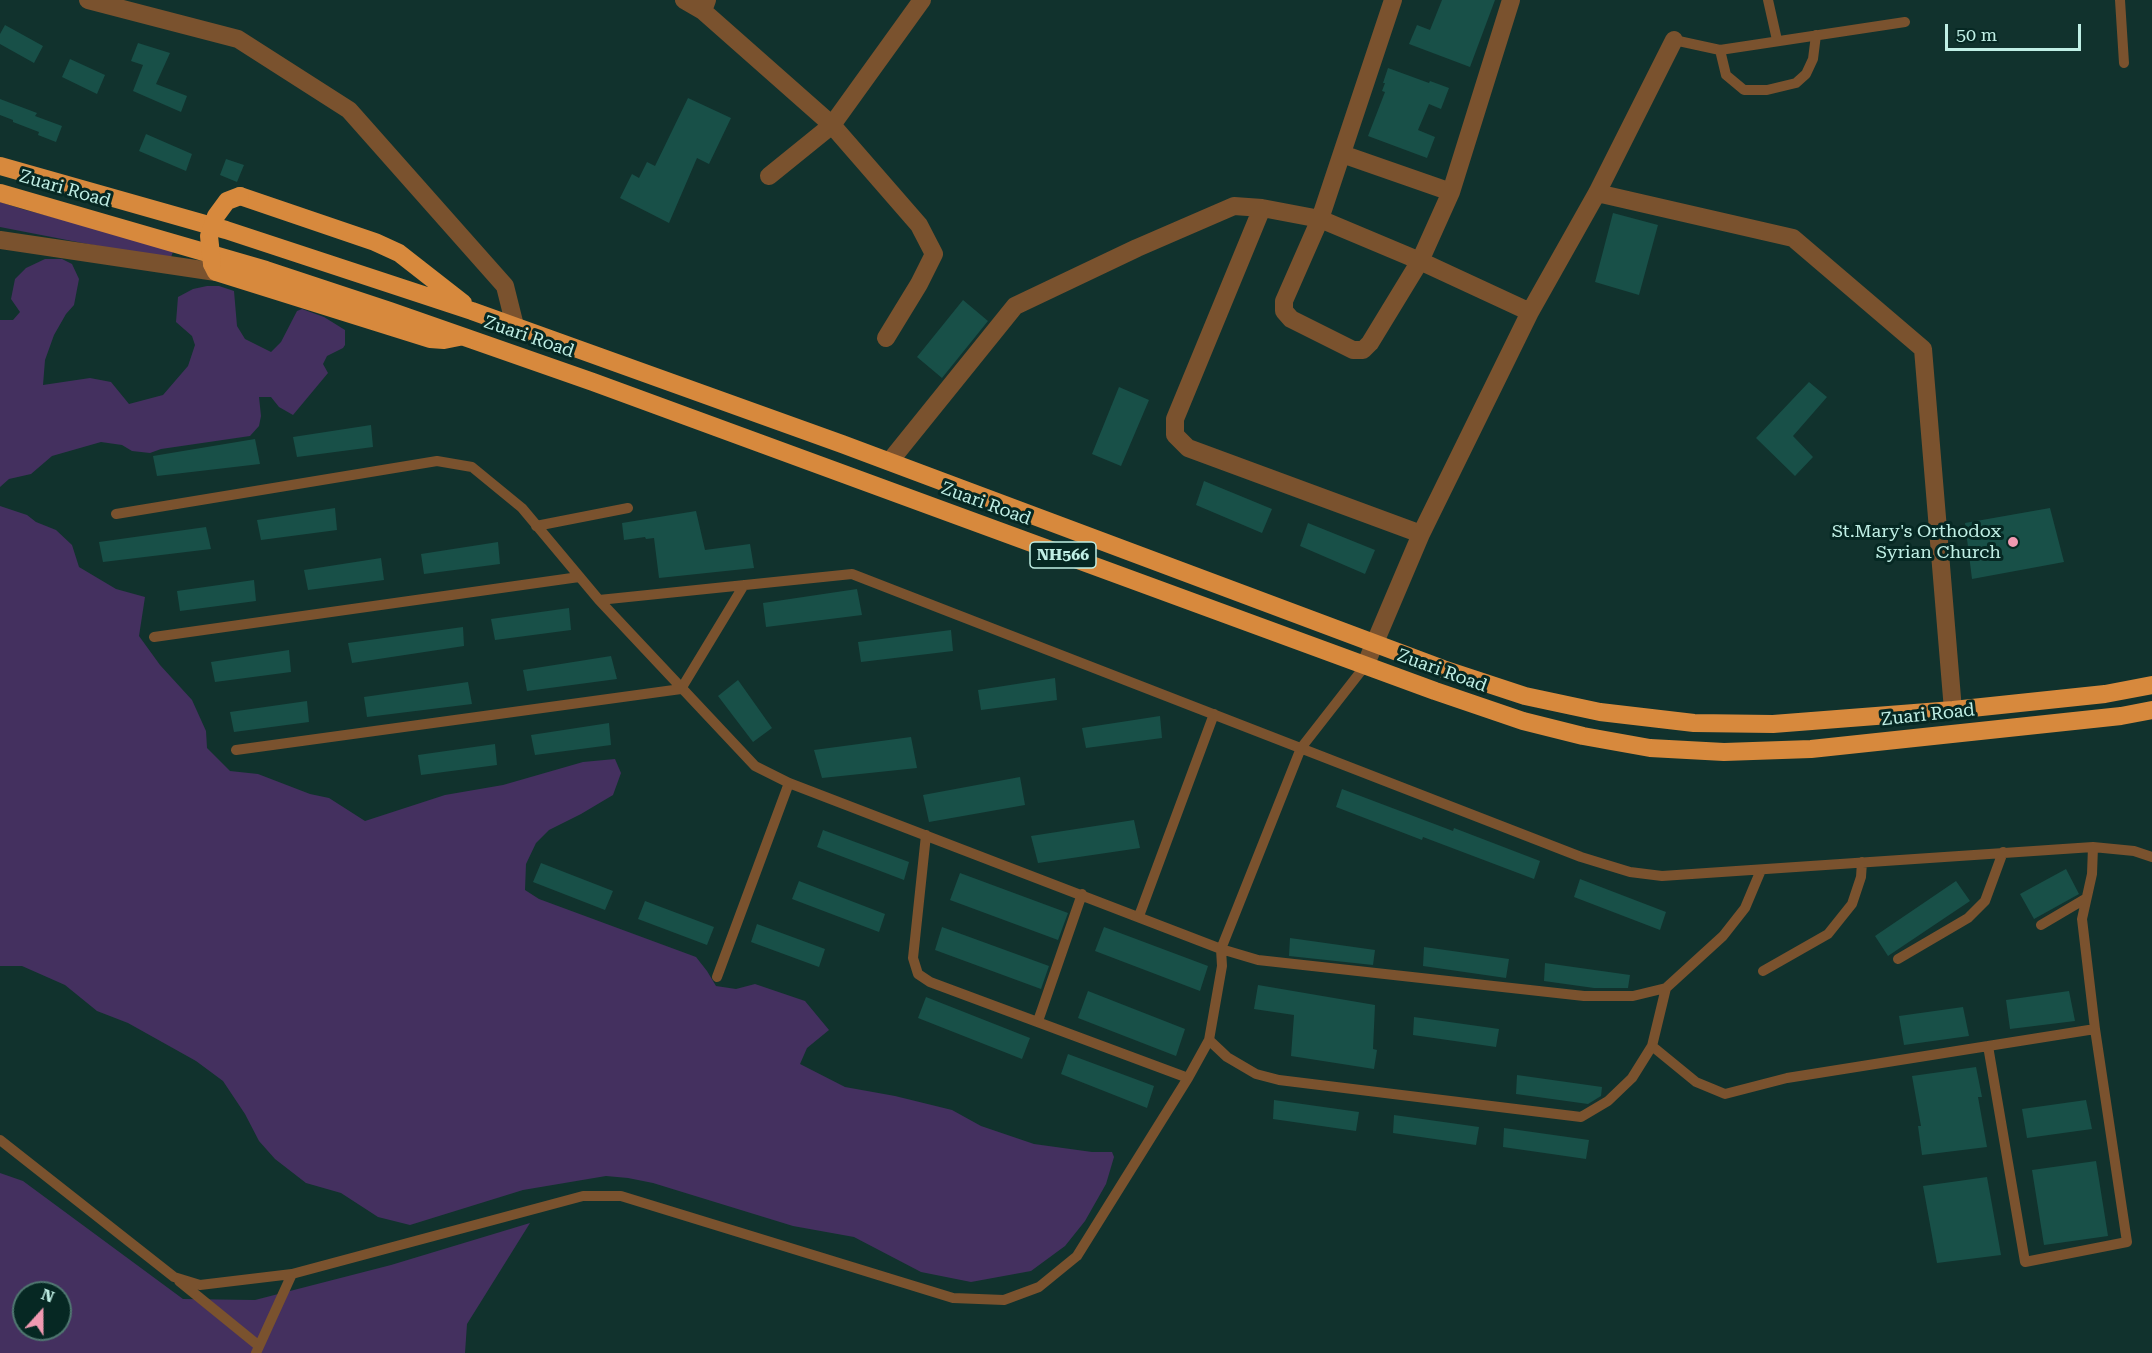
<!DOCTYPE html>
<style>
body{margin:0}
#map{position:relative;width:2152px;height:1353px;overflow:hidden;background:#11322d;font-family:"Roboto Serif",serif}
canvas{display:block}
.north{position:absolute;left:12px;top:1281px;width:60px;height:60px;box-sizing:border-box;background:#062823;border:2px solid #507871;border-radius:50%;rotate:21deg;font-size:16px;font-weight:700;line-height:24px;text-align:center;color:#c0efe5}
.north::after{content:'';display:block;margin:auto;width:21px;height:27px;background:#f19ab2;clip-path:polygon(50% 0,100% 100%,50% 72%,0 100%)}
.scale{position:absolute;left:1945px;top:24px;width:136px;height:27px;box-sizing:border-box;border:3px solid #c0efe5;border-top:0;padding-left:8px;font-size:18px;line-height:21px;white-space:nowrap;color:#c0efe5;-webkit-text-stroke:4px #062823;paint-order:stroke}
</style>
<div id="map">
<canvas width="2152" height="1353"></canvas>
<div class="north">N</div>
<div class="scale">50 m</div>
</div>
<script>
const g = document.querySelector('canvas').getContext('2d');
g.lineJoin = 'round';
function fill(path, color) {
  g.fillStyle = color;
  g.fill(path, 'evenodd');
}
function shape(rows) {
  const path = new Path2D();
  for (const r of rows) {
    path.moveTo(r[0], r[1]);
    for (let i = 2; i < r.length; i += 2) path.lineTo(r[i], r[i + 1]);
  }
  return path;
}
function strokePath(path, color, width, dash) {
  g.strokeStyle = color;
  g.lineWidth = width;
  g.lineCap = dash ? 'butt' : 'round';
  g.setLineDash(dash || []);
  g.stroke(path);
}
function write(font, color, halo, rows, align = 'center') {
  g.font = font + ' "Roboto Serif",serif';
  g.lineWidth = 6;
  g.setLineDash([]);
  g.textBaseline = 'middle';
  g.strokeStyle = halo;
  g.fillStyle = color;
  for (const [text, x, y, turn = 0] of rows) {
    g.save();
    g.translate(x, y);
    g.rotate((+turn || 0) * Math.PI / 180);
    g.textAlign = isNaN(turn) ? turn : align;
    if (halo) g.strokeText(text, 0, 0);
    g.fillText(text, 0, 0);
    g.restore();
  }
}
const green = shape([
 [0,202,22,209,174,249,170,260,0,227],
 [45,259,62,259,72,264,79,279,74,305,66,314,54,335,45,360,43,385,90,378,111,382,129,404,163,395,188,366,195,345,192,336,176,322,178,297,193,289,207,286,219,286,234,291,237,326,245,339,271,352,281,342,297,311,302,309,324,317,345,330,345,345,343,348,327,356,323,364,328,373,293,415,279,407,271,397,259,397,261,416,259,426,250,436,161,449,150,453,132,451,122,445,101,442,52,456,31,474,9,479,0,487,0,320,13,320,20,312,11,299,15,279,26,268],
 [0,506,27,515,36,522,56,530,72,545,79,567,116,589,145,597,139,636,160,665,192,700,206,731,207,748,230,771,258,774,310,794,329,798,365,821,445,795,503,785,583,762,615,759,621,773,613,795,581,814,549,830,536,843,526,864,525,890,539,899,696,957,707,971,716,986,736,989,755,984,805,1001,829,1030,807,1048,800,1064,845,1087,895,1096,952,1110,981,1126,1034,1144,1092,1152,1112,1152,1114,1157,1106,1184,1085,1221,1065,1246,1031,1271,971,1282,921,1272,854,1237,793,1226,653,1183,628,1178,606,1176,523,1190,410,1225,378,1217,341,1193,306,1183,275,1159,259,1141,245,1114,223,1081,196,1061,128,1023,97,1011,65,985,22,966,0,966],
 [0,1173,23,1181,183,1299,255,1300,391,1265,530,1223,467,1324,465,1353,0,1353],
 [24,1293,60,1293,60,1329,24,1329]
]);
const building = shape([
 [1442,0,1495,0,1470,67,1409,44,1417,25,1430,30],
 [5,25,43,46,34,63,0,44,0,34],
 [138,43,170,53,156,84,187,96,181,112,133,91,143,65,131,61],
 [70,59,105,75,97,94,62,77],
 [1388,68,1429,83,1430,81,1449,88,1441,109,1429,104,1418,130,1435,137,1427,158,1368,136,1385,92,1382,91,1385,83,1383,83],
 [688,98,731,118,709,164,697,158,669,223,620,198,632,174,639,178,647,162,655,166],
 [0,99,37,113,35,116,62,126,56,142,38,135,39,132,13,122,13,120,0,115],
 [146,134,192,154,186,171,139,151],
 [226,159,244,165,237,182,220,175],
 [1613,213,1658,225,1639,295,1595,282],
 [963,300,988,321,942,378,917,357],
 [1809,382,1827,397,1793,436,1813,457,1795,476,1756,438],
 [1119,387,1149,400,1121,466,1092,454],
 [371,425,373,447,297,457,293,437],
 [255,439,260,464,157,476,153,456],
 [1204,481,1272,509,1262,533,1196,505],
 [335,508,337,530,261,540,257,520],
 [2050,508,2064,562,1972,579,1965,523],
 [696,511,705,550,750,544,754,568,659,578,654,538,646,539,645,537,624,540,622,523],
 [1308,523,1375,550,1365,574,1300,546],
 [206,527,211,549,103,562,99,542],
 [498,542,500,564,424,574,421,554],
 [381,558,384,580,308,590,304,570],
 [254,580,256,601,180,611,177,591],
 [857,589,862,615,766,627,763,603],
 [569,608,571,630,495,640,491,619],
 [463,627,464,646,352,663,348,643],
 [951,630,953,651,861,662,858,642],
 [289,650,291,672,215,682,211,662],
 [611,656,617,679,527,691,523,670],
 [1055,678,1057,700,981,710,978,690],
 [738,680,772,728,753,742,718,696],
 [468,682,472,704,367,717,364,697],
 [307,701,309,722,234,732,230,712],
 [1160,716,1162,738,1086,748,1082,728],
 [609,723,611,745,535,755,531,735],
 [911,737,917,768,822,778,814,750],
 [495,744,497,765,421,775,418,755],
 [1020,777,1025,805,929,822,923,795],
 [1342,789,1453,831,1454,828,1540,861,1534,879,1423,837,1422,840,1336,807],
 [1134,820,1140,848,1038,863,1031,836],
 [823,830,909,862,904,880,817,847],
 [541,863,613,891,605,910,533,882],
 [2066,869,2079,894,2034,919,2020,894],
 [960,873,1068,913,1058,940,950,900],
 [1580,879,1666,912,1660,930,1574,897],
 [799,881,885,914,879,932,792,899],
 [1956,881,1970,901,1888,956,1875,936],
 [645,901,714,927,707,945,638,919],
 [757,924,825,949,819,967,751,942],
 [942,927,1049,966,1041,989,935,950],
 [1104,927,1208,966,1200,991,1095,951],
 [1290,938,1375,950,1373,965,1289,956],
 [1424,947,1509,959,1506,978,1423,966],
 [1545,963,1630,975,1628,988,1594,988,1544,981],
 [1258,985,1375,1005,1373,1049,1377,1050,1374,1069,1291,1056,1294,1015,1254,1009],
 [1088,991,1185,1029,1176,1056,1078,1018],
 [2069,991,2075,1021,2010,1029,2006,1000],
 [926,997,1030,1038,1022,1059,918,1018],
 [1963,1007,1969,1036,1904,1045,1899,1016],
 [1414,1017,1499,1029,1496,1047,1413,1035],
 [1068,1054,1154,1086,1147,1108,1061,1074],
 [1976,1067,1982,1097,1978,1097,1987,1147,1922,1155,1918,1126,1921,1126,1912,1076],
 [1517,1075,1602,1087,1601,1096,1588,1104,1516,1094],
 [1274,1100,1359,1112,1356,1131,1273,1119],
 [2086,1100,2092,1129,2027,1138,2022,1109],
 [1394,1115,1479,1127,1476,1145,1393,1133],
 [1504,1128,1589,1140,1586,1159,1503,1147],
 [2096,1161,2108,1236,2044,1245,2032,1170],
 [1987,1177,2001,1255,1937,1263,1923,1186]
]);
const lane = shape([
 [1768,0,1777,40],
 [2120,0,2124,63],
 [1674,40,1720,50,1905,22],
 [1720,50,1726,75,1744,90,1767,90,1796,83,1806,74,1813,59,1816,35],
 [116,514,437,461,472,467,522,508,599,600,755,766,789,783,1221,949,1258,960,1584,996,1633,996,1666,988,1723,936,1745,908,1761,870],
 [536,526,628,508],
 [599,600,852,574,1581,857,1630,872,1662,876,2093,847,2134,851,2152,857],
 [154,637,579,577],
 [236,750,681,689,744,585],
 [926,835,913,958,918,974,930,982,1188,1078],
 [1139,916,1214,714],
 [2041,925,2085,899],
 [1898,959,1968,918,1985,901,2003,852],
 [1763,971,1828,934,1852,904,1861,877,1862,862],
 [717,977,789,783],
 [1038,1021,1082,894],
 [1209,1040,1227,1057,1256,1074,1279,1080,1581,1117,1608,1101,1632,1078,1652,1046,1666,988],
 [1652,1046,1696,1082,1725,1094,1787,1078,2095,1029],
 [1988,1046,2025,1262,2127,1242,2095,1029,2082,919,2092,874,2093,847],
 [0,1140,174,1277,200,1285,292,1274,583,1196,621,1196,953,1298,1004,1300,1039,1287,1077,1256,1188,1078,1209,1040,1222,966,1221,949,1301,748,1365,666],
 [179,1281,259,1346],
 [256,1353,292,1274]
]);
const street = shape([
 [88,0,238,39,349,110,505,286,515,326],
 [684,0,703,11],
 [707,0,703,11,832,125,922,0],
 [1393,0,1320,219,1284,301,1284,311,1291,319,1353,350,1363,350,1370,343,1420,261,1451,192,1511,0],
 [1342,154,1451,192],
 [769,176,832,125,919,225,934,254,919,284,886,338],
 [1597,193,1793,238,1923,349,1953,710],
 [1262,208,1175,419,1175,435,1188,448,1421,534],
 [0,240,216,272],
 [890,461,1015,306,1137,248,1234,206,1262,208,1320,219,1420,261,1530,312],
 [1365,666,1421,534,1530,312,1597,193,1674,40]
]);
const highway = shape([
 [0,166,226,230,472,311,842,444,1443,669,1525,696,1600,712,1694,723,1773,724,1953,710,2105,694,2152,685],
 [0,193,266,270,390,311,593,382,1435,691,1523,721,1583,736,1650,748,1724,752,1811,749,2121,716,2152,710],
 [240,196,375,242,399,253,463,303],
 [212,264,216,272,430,339,444,340,459,337]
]);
const highwayBridge = shape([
 [212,264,209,236,216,216,227,201,240,196]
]);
const markers = [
 [2013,542,6,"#f19ab2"]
];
const shields = [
 [1063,555,66]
];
const shieldNames = [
 ["NH566",1063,555]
];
const streetNames = [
 ["Zuari Road",65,189,16],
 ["Zuari Road",529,337,19],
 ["Zuari Road",986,504,20],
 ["Zuari Road",1442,671,20],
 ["Zuari Road",1928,715,-6]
];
const poiNames = [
 ["St.Mary's Orthodox",2001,532],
 ["Syrian Church",2001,553]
];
fill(green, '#44305f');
fill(building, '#185048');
strokePath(lane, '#7a522e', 10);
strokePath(street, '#7a522e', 18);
strokePath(highway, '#d7893d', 18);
strokePath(highwayBridge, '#d7893d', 18);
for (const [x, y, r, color] of markers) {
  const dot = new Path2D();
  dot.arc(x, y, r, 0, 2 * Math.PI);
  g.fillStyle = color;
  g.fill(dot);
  strokePath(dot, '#062823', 2);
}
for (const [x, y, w] of shields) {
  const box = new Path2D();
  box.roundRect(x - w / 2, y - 13, w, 26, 4.5);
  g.fillStyle = '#062823';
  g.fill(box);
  strokePath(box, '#c0efe5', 1.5);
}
write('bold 16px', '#c0efe5', null, shieldNames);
write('18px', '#c0efe5', '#062823', streetNames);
write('18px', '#c0efe5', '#062823', poiNames, 'right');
</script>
